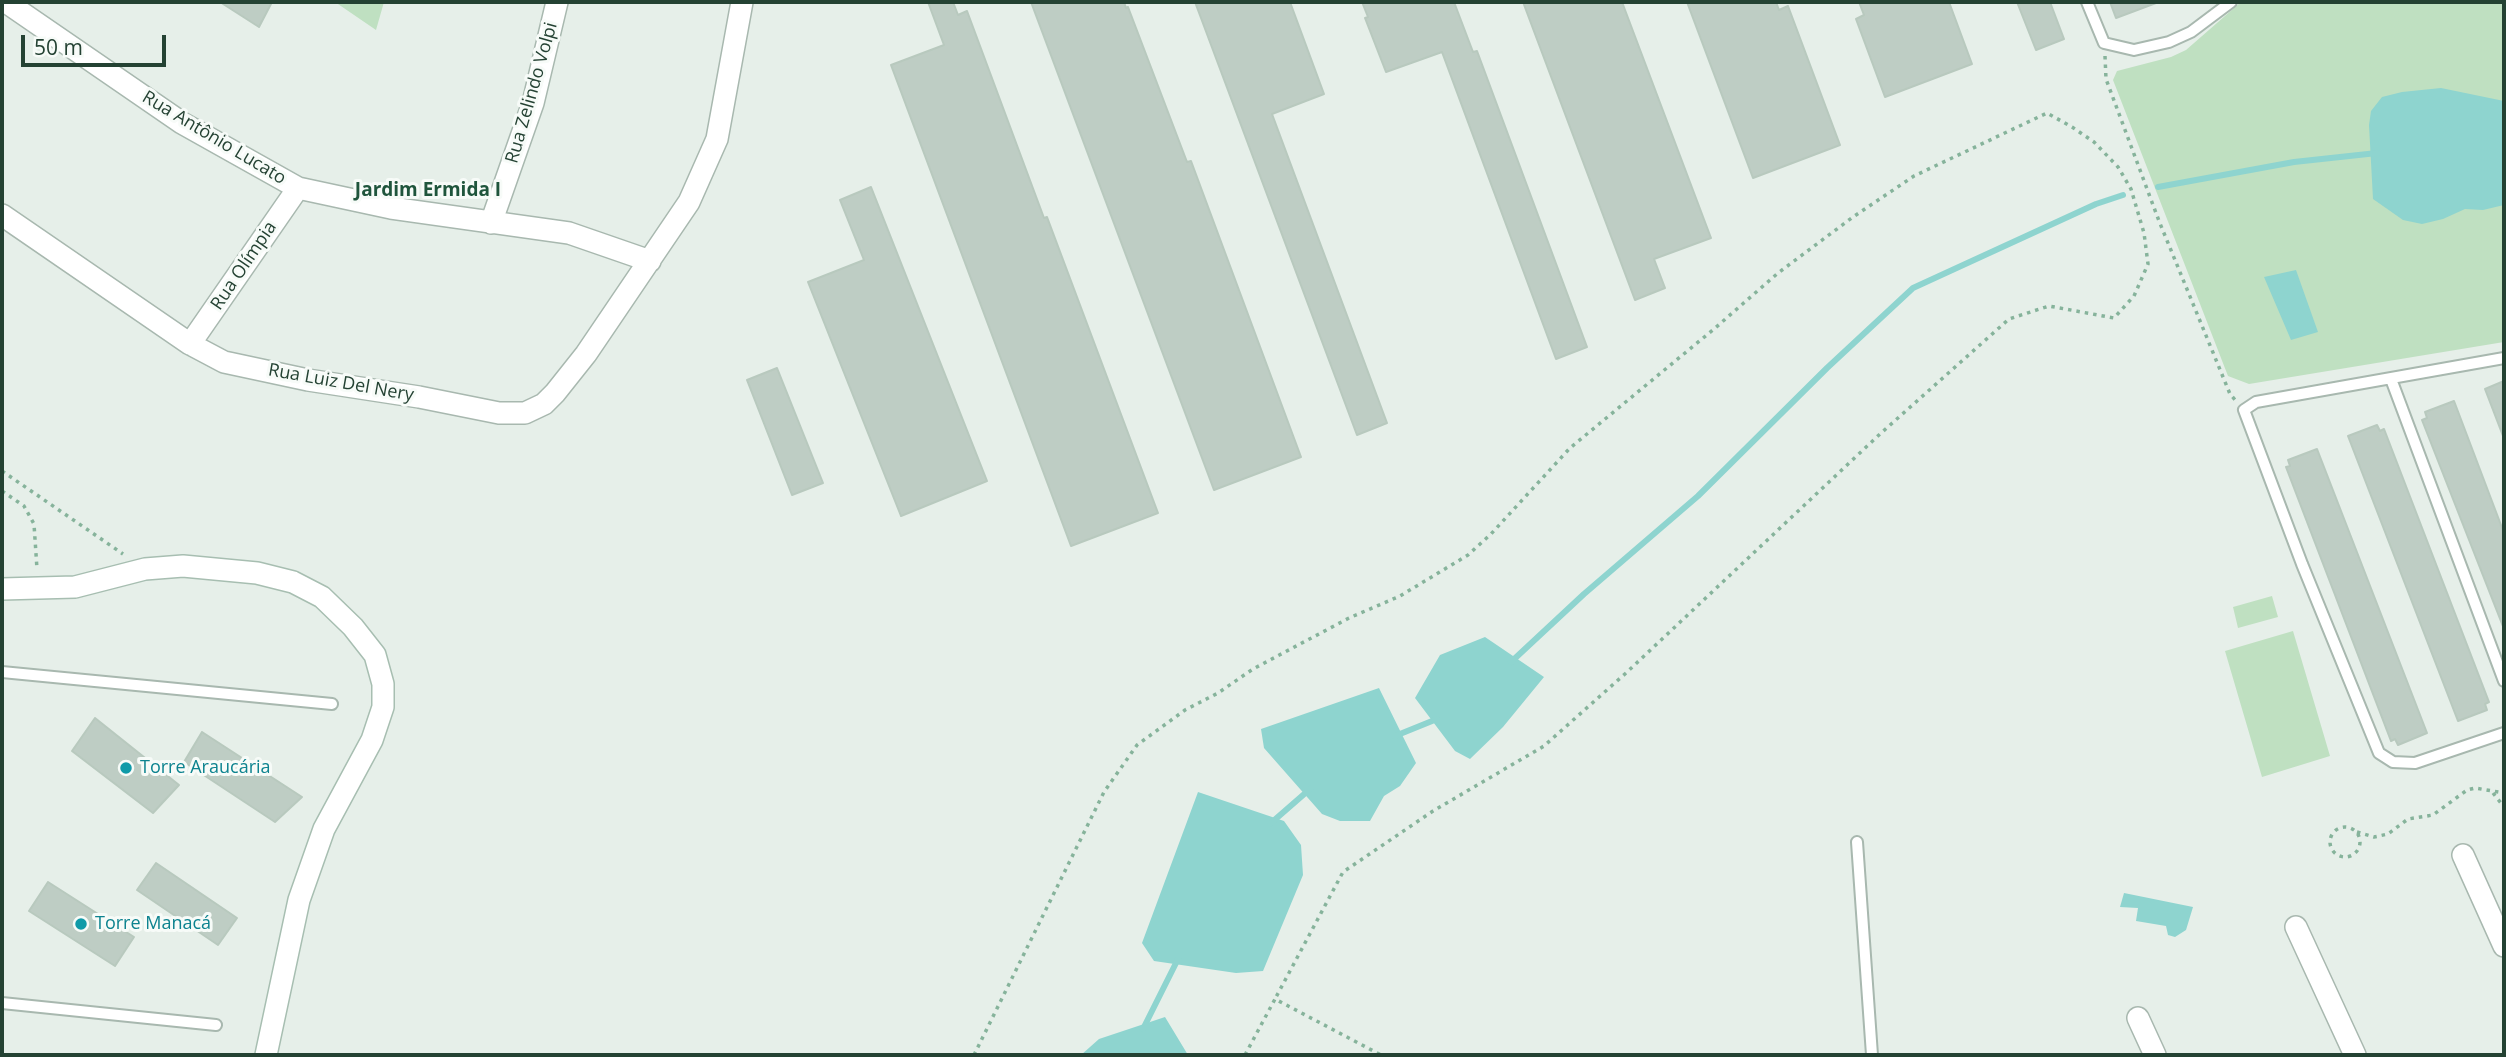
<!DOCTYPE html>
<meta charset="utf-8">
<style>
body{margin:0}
#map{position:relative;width:2506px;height:1057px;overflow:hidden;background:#e6efe9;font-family:"Open Sans",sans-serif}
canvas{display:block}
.frame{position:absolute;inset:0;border:4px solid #244233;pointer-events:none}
.scale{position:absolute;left:21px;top:35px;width:145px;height:32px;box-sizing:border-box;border:4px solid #244233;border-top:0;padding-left:9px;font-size:21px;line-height:24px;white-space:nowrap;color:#244233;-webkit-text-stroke:5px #f7fbf8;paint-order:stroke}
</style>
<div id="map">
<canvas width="2506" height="1057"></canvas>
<div class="frame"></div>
<div class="scale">50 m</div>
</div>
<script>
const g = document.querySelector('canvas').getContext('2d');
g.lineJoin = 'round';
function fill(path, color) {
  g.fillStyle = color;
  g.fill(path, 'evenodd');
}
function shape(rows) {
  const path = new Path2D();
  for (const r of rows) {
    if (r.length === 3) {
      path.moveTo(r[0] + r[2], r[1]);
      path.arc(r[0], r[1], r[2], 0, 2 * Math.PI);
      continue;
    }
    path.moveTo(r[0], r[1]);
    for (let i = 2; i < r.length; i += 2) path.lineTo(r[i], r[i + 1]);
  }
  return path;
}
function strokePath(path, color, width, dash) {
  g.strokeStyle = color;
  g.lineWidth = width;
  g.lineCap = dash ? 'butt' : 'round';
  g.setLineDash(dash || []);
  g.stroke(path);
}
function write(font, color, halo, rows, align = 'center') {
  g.font = font + ' "Open Sans",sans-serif';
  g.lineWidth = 6;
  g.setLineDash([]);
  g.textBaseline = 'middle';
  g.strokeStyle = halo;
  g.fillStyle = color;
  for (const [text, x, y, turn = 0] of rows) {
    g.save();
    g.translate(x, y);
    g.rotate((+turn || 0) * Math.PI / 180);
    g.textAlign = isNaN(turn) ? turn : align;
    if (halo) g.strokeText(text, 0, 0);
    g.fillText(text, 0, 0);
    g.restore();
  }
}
const green = shape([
 [335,2,384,2,376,30],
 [2241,2,2504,2,2504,342,2249,384,2228,376,2113,80,2117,71,2171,57,2186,50],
 [2272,596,2278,617,2238,628,2233,607],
 [2293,631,2330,756,2262,777,2225,651]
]);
const water = shape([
 [2441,88,2504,101,2504,205,2483,210,2465,209,2443,219,2422,224,2403,220,2373,199,2369,125,2371,111,2382,97,2402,92],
 [2296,270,2318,332,2291,340,2264,277],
 [1485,637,1544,677,1503,727,1470,759,1455,751,1415,698,1440,655],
 [1379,688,1416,763,1400,786,1384,796,1370,821,1340,821,1322,814,1264,748,1261,729],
 [1198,792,1284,821,1301,845,1303,875,1263,971,1236,973,1154,961,1142,943],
 [2124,893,2193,907,2186,930,2175,937,2168,935,2166,926,2136,921,2138,908,2120,907],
 [1165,1017,1188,1055,1081,1055,1099,1039]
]);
const stream = shape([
 [2158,187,2294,162,2377,153],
 [1511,662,1584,594,1698,496,1827,368,1913,288,2096,204,2123,195],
 [1395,736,1437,719],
 [1271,823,1310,789],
 [1143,1029,1179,957]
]);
const building = shape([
 [220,2,272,2,259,27,220,2],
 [928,2,953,2,958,15,967,11,1044,218,1047,217,1158,513,1071,546,891,65,944,45,928,2],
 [1031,2,1124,2,1126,8,1128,7,1187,162,1191,161,1301,457,1214,490,1031,2],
 [1195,2,1290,2,1324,94,1272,114,1387,423,1357,435,1195,2],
 [1362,2,1454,2,1473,52,1477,51,1587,347,1556,359,1442,52,1386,72,1365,18,1368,17,1362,2],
 [1523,2,1622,2,1711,238,1654,259,1665,288,1635,300,1523,2],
 [1687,2,1776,2,1779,10,1788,6,1840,145,1753,178,1687,2],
 [1859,2,1949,2,1972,64,1885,97,1856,19,1864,15,1859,2],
 [2017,2,2050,2,2064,39,2036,50,2017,2],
 [2110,2,2156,2,2156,3,2116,18,2110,2],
 [871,187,987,481,901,516,808,282,864,260,840,200,871,187],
 [777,368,823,483,792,495,747,380,777,368],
 [2504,381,2504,436,2503,436,2485,389,2504,381],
 [2454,401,2504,533,2504,629,2422,420,2427,418,2425,412,2454,401],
 [2377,425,2380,431,2384,429,2489,702,2485,704,2487,710,2458,721,2348,436,2377,425],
 [2317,449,2427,733,2398,745,2395,739,2391,741,2286,467,2290,466,2288,460,2317,449],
 [95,718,179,785,153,813,72,751,95,718],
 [202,732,302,797,275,822,184,762,202,732],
 [156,863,237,918,218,945,137,890,156,863],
 [48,882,134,937,115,966,29,911,48,882]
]);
const path = shape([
 [2105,56,2106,79,2159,221,2230,394,2236,401],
 [2,471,123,554],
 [2,491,24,506,34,524,37,569],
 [2493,793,2504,807],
 [2345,842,15],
 [2357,832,2374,837,2388,834,2408,819,2433,815,2467,790,2475,788,2504,793],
 [974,1055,1104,792,1137,745,1185,710,1218,693,1253,669,1349,618,1400,596,1468,555,1491,534,1570,448,1714,329,1778,273,1853,217,1914,176,2047,113,2072,127,2094,142,2118,167,2131,189,2144,233,2148,264,2134,296,2114,318,2049,306,2009,319,1880,434,1626,673,1544,746,1433,811,1343,872,1275,999],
 [1245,1055,1275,999,1381,1055]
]);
const lane = shape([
 [2087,2,2104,43,2134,50,2169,42,2191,32,2231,2],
 [2504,358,2256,402,2244,410,2302,564,2379,753,2393,762,2415,763,2504,733],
 [2391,379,2504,681],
 [2,672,332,704],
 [1857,842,1872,1055],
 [2,1003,216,1025]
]);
const street = shape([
 [6,2,182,123,298,188,391,208,569,233,650,261],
 [2,215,190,344,224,362,308,380,419,397,499,413,525,413,544,404,555,393,586,354,689,202,717,139,742,2],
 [491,223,533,103,557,2],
 [190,344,298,188],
 [2463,855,2504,946],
 [2296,927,2355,1055],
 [2138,1018,2155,1055]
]);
const secondary = shape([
 [2,589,75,587,145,569,183,566,257,573,293,582,322,597,353,627,375,655,383,684,383,707,372,740,324,829,299,900,266,1055]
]);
const markers = [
 [126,768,7,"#0f9aa8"],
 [81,924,7,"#0f9aa8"]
];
const streetNames = [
 ["Rua Zelindo Volpi",532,93,-74],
 ["Rua Antônio Lucato",214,138,31],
 ["Rua Olímpia",244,266,-56],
 ["Rua Luiz Del Nery",341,383,10]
];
const cultureNames = [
 ["Torre Araucária",140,768],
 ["Torre Manacá",95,924]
];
const neighbourhoodNames = [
 ["Jardim Ermida I",428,191]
];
fill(green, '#bfe0c1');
fill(water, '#8ed4cf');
strokePath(stream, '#8ed4cf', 6);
fill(building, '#becdc4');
strokePath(building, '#b8c9be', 2);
strokePath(lane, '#a8b8af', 14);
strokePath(street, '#a8b8af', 24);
strokePath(secondary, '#a7beb1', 24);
strokePath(path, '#86b39b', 3.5, [3.5, 5]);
strokePath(lane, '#fff', 10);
strokePath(street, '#fff', 21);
strokePath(secondary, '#fff', 21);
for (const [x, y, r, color] of markers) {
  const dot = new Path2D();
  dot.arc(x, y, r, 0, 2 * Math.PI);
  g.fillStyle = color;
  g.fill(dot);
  strokePath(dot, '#f7fbf8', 2.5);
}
write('18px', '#244233', '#f7fbf8', streetNames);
write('18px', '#0d838f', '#f7fbf8', cultureNames, 'left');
write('bold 19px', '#1f553c', '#f7fbf8', neighbourhoodNames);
</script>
